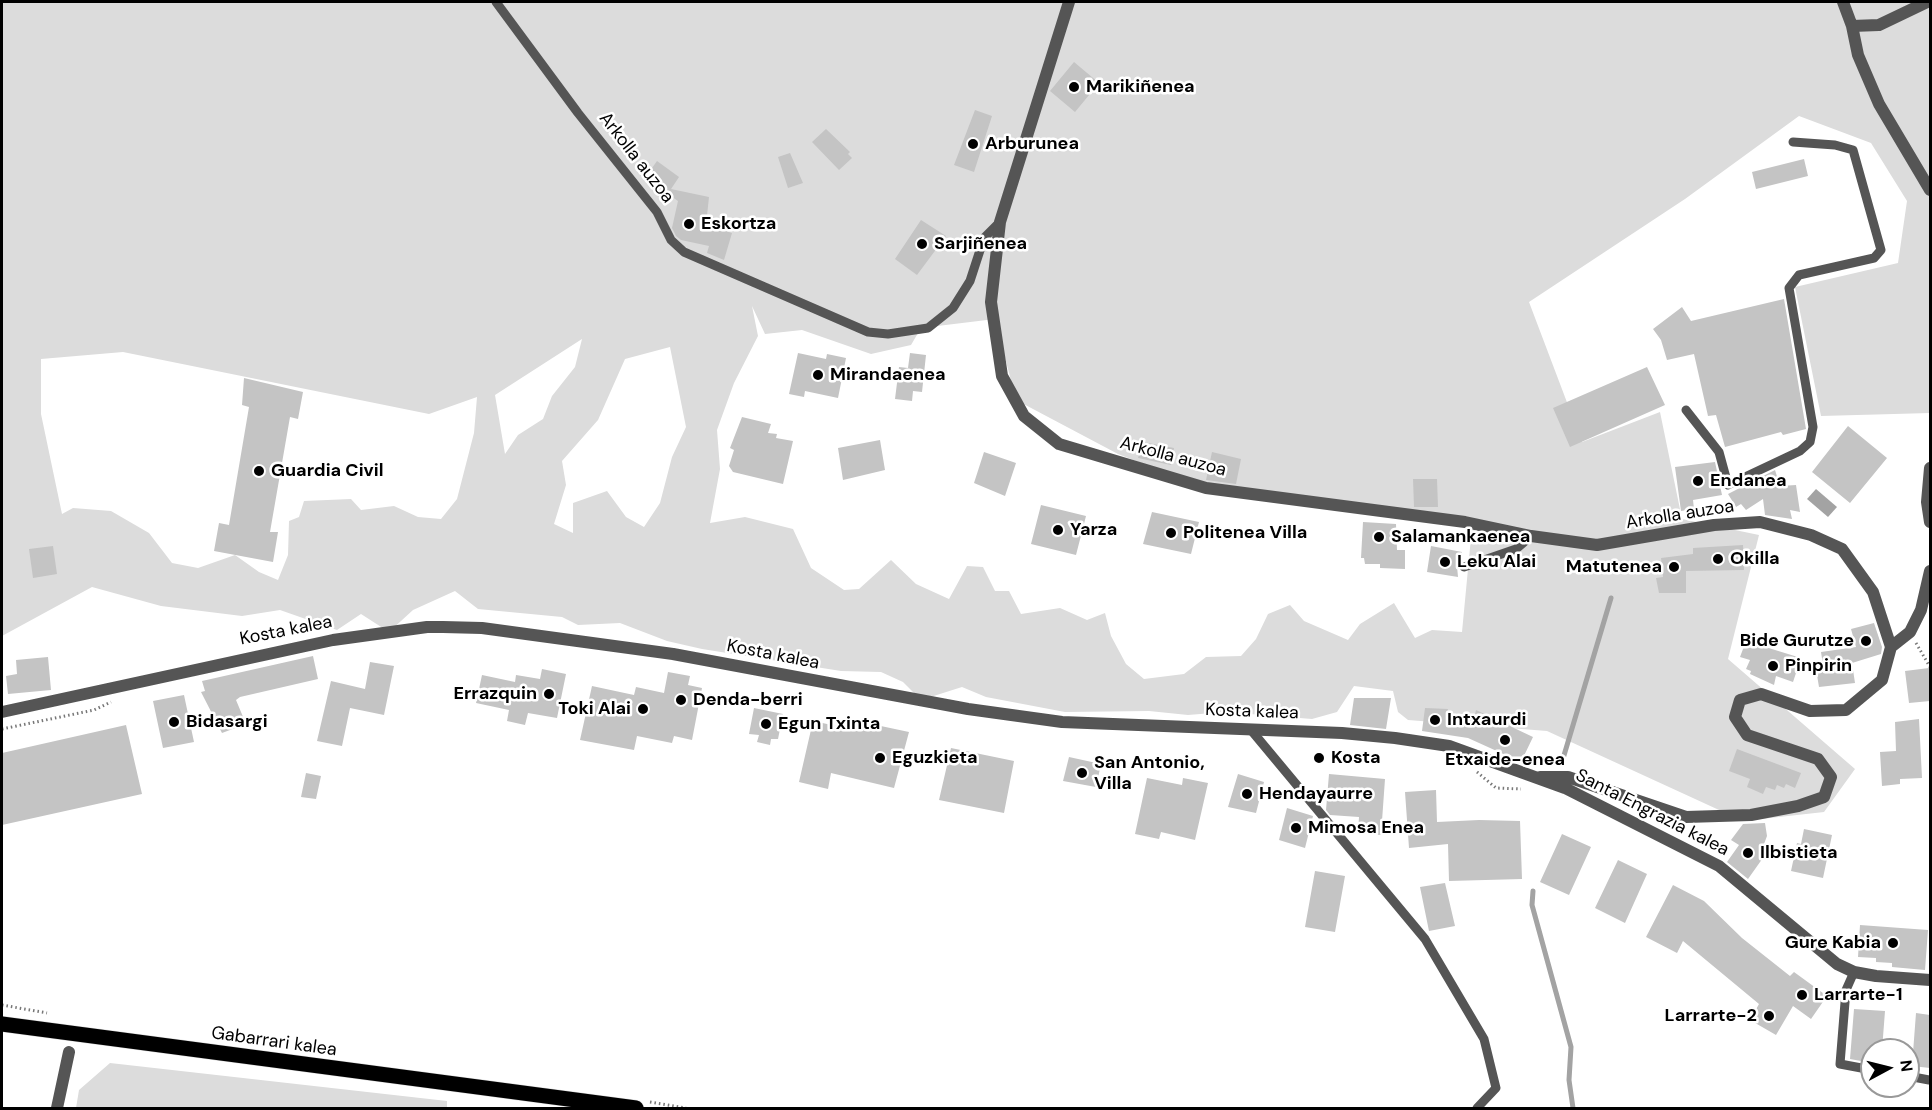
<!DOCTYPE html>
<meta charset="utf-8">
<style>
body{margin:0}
#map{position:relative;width:1932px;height:1110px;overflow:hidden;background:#fff;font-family:"DM Sans",sans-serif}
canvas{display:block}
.frame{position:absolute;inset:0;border:3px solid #000;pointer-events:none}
.north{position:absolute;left:1860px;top:1038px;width:60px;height:60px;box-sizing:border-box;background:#fff;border:2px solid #999;border-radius:50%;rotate:83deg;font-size:16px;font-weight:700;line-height:24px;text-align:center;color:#000}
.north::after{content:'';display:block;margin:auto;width:21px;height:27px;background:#000;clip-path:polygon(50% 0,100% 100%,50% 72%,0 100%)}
</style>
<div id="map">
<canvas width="1932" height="1110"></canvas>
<div class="frame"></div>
<div class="north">N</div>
</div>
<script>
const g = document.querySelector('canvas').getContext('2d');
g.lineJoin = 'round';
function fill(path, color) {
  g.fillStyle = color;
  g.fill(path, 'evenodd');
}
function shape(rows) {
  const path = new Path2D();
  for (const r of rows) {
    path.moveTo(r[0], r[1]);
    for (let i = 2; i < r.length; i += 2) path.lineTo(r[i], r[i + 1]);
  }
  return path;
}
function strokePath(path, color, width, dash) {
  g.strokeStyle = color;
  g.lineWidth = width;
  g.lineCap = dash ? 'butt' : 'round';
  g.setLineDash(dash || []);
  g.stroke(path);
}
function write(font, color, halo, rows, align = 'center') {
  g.font = font + ' "DM Sans",sans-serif';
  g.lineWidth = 5;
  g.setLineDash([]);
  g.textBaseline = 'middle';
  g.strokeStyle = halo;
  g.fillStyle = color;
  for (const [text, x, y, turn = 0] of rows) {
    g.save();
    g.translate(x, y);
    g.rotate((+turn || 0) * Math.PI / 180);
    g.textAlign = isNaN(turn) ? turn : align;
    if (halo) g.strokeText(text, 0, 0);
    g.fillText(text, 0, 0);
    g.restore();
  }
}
const green = shape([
 [2,2,1930,2,1930,413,1821,416,1795,287,1898,263,1907,201,1871,143,1799,116,1685,199,1529,302,1582,442,1660,412,1682,519,1759,535,1728,659,1855,769,1824,812,1743,821,1547,731,1408,720,1398,712,1393,691,1354,686,1337,712,1312,719,1225,712,1188,715,1149,711,1065,712,986,697,962,687,921,700,903,682,881,672,841,671,702,649,667,641,620,623,578,625,562,617,478,609,455,591,413,610,389,632,361,614,337,630,280,610,242,616,161,606,92,587,2,636],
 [752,306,765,334,802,330,871,354,911,345,921,328,995,319,1016,400,1118,454,1205,488,1472,527,1462,632,1432,630,1415,638,1394,603,1360,624,1348,640,1304,621,1290,605,1268,614,1256,639,1241,656,1206,657,1184,674,1144,679,1126,664,1111,636,1105,613,1087,620,1060,608,1021,614,1009,591,995,591,983,567,967,566,949,599,916,584,891,560,859,589,844,590,811,568,793,529,745,517,710,523,720,469,717,430,734,383,758,336],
 [582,339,575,367,552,396,543,419,518,435,505,454,495,395],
 [670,347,686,427,672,457,660,503,644,527,626,517,607,491,573,503,573,533,554,524,566,485,562,461,598,420,625,359],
 [123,352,429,414,477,397,474,433,457,499,441,519,418,517,394,506,361,510,351,499,304,501,299,517,289,521,288,555,278,580,259,572,235,555,198,568,172,563,149,533,111,511,73,508,62,514,41,414,41,359],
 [110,1063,447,1101,447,1108,76,1108,79,1090]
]);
const water = shape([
 [1816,489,1837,507,1828,517,1807,499]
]);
const stream = shape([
 [1562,762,1611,598],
 [1533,891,1532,905,1571,1047,1569,1080,1573,1108]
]);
const building = shape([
 [1074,62,1099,83,1075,112,1050,91],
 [975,110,992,116,974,172,954,165],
 [826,129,850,152,848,154,852,158,839,170,812,142],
 [790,153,803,183,788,188,778,157],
 [1804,159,1808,176,1756,189,1752,172],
 [657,161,679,177,671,189,709,197,706,225,732,233,724,260,707,253,709,246,681,240,676,236,672,228,678,201,645,178],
 [921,220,946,236,917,275,895,259],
 [1784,299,1806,429,1783,435,1781,432,1725,447,1716,415,1708,416,1694,354,1667,360,1661,340,1653,329,1682,307,1691,321],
 [798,353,826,359,827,354,846,358,838,398,805,391,804,397,789,394],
 [910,353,926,355,922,392,913,391,912,401,895,399,899,367,908,368],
 [1647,367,1665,405,1570,447,1553,408],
 [244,378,303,392,298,419,290,417,270,532,278,532,273,562,214,551,219,523,229,525,249,407,242,405],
 [742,417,771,424,768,433,777,434,776,438,793,441,783,484,733,472,729,466,734,450,730,448],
 [1848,426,1887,458,1850,503,1812,472],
 [880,440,885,470,843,480,838,448],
 [1143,442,1174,448,1171,465,1138,458],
 [984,452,1016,463,1005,496,974,483],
 [1212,452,1241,459,1236,484,1206,480],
 [1715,462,1722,495,1693,500,1694,509,1681,511,1675,467],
 [1775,470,1780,486,1796,485,1800,512,1790,510,1792,519,1765,515,1763,499,1746,510,1741,504,1736,507,1728,494],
 [1413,479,1437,479,1438,507,1414,507],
 [1041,505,1086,516,1076,555,1031,544],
 [1152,512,1199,522,1191,554,1143,544],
 [1363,522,1396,524,1397,550,1405,550,1405,569,1380,568,1380,564,1365,564,1364,558,1361,558],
 [1743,545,1744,570,1686,571,1686,593,1659,593,1656,578,1663,577,1661,558,1693,554,1693,548],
 [53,546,57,574,33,578,29,549],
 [1431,546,1462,552,1457,566,1458,577,1427,572],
 [1874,623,1882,647,1881,654,1852,663,1855,683,1819,687,1815,663,1823,665,1821,652,1856,647,1851,629],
 [1746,641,1801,658,1793,682,1776,676,1774,685,1750,674,1751,671,1746,669,1750,660,1740,657],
 [313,656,318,679,240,697,236,700,246,724,222,733,201,692,205,691,202,681],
 [48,657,51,690,8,694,6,676,17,674,16,660],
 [370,662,394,666,384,715,350,708,342,746,317,741,331,681,365,689],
 [1929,668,1930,701,1909,703,1905,671],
 [542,669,566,674,557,718,528,713,525,725,507,721,509,710,476,703,482,675,515,682,516,675,540,679],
 [668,672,690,676,688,685,702,688,692,740,674,736,672,743,637,736,634,750,580,740,592,686,634,695,636,687,664,693],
 [184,695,194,742,163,748,153,701],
 [1354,698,1391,698,1386,729,1350,725],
 [754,708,783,714,778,739,771,739,770,745,757,742,759,735,749,734],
 [1425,708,1448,709,1447,716,1474,719,1476,710,1533,737,1521,762,1468,738,1422,731],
 [1919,719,1922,778,1900,779,1900,784,1882,786,1880,752,1896,751,1895,722],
 [813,721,860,731,862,722,909,732,894,788,831,773,828,789,799,782],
 [126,725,142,794,2,825,2,753],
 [951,748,1014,761,1004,813,939,800],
 [1737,749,1801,773,1795,788,1786,784,1784,788,1777,785,1775,790,1766,787,1763,794,1747,787,1750,779,1729,771],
 [1069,757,1101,764,1096,787,1063,781],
 [306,773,321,776,316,799,301,797],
 [1238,774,1264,782,1256,813,1228,807],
 [1329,774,1385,779,1381,835,1358,833,1359,817,1330,815,1326,810],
 [1147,778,1182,785,1183,778,1208,783,1195,840,1161,832,1159,839,1135,834],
 [1436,790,1437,822,1479,820,1520,821,1522,879,1449,881,1448,844,1409,848,1405,792],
 [1287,808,1313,816,1305,848,1279,840],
 [1765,823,1767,836,1761,852,1765,855,1748,879,1727,862,1739,845,1731,840,1743,824],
 [1804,829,1832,835,1823,878,1791,871,1797,843,1801,844],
 [1562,834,1591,847,1569,895,1540,882],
 [1618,860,1647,874,1625,923,1595,908],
 [1315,871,1345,876,1335,932,1305,927],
 [1445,883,1455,926,1429,931,1420,887],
 [1673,885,1704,901,1742,938,1790,976,1794,972,1827,996,1811,1019,1793,1006,1776,1035,1750,1020,1759,1004,1683,941,1677,953,1646,937],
 [1860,925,1928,930,1925,970,1892,967,1892,963,1876,962,1876,958,1858,957],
 [1854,1009,1885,1011,1882,1050,1872,1050,1872,1063,1850,1059],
 [1916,1013,1930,1015,1930,1068,1912,1066]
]);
const path = shape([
 [1916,643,1930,667],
 [2,729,94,710,111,702],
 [1477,772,1496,788,1521,789],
 [2,1005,47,1013],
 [650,1102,686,1108]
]);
const service = shape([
 [496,2,578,113,657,212,671,240,684,252,868,332,888,334,928,328,953,308,970,281,984,238,1000,222],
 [1686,410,1719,452,1728,485,1800,451,1810,442,1813,427,1789,288,1799,275,1874,258,1881,250,1853,150,1835,145,1793,142],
 [1464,567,1516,549,1531,536],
 [1251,730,1425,939,1484,1039,1496,1088,1477,1108],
 [1854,972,1846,990,1840,1064,1872,1070],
 [1908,1076,1929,1080]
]);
const minor = shape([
 [1069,2,1000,222,991,302,1002,376,1024,416,1059,444,1206,488,1465,522,1531,536,1597,545,1714,525,1760,522,1811,535,1842,549,1873,592,1891,647,1882,680,1846,710,1810,711,1761,694,1740,700,1735,717,1747,735,1818,759,1831,777,1824,797,1798,806,1751,815,1686,817,1568,777,1540,777],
 [1843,2,1852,26],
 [1927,2,1879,25,1852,26,1858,55,1879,104,1930,190],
 [1930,468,1927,502,1930,522],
 [1891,647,1910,632,1921,610,1930,571],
 [2,712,333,640,427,627,443,627,482,628,673,654,968,709,1062,722,1342,733,1395,738,1449,746,1565,788,1719,866,1837,964,1854,972,1876,976,1930,980],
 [57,1108,69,1052]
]);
const primary = shape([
 [2,1024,636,1108]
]);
const markers = [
 [1074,87,6,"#000"],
 [973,144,6,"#000"],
 [689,224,6,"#000"],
 [922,244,6,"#000"],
 [818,375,6,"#000"],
 [259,471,6,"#000"],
 [1698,481,6,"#000"],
 [1058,530,6,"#000"],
 [1171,533,6,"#000"],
 [1379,537,6,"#000"],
 [1718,559,6,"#000"],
 [1445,562,6,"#000"],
 [1674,567,6,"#000"],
 [1866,641,6,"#000"],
 [1773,666,6,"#000"],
 [549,694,6,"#000"],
 [681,700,6,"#000"],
 [643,709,6,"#000"],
 [1435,720,6,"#000"],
 [174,722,6,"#000"],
 [766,724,6,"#000"],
 [1505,740,6,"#000"],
 [880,758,6,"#000"],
 [1319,758,6,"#000"],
 [1082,773,6,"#000"],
 [1247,794,6,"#000"],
 [1296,828,6,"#000"],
 [1748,853,6,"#000"],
 [1893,943,6,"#000"],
 [1802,995,6,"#000"],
 [1769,1016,6,"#000"]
];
const poiNames = [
 ["Marikiñenea",1086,87],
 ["Arburunea",985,144],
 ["Eskortza",701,224],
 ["Sarjiñenea",934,244],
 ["Mirandaenea",830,375],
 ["Guardia Civil",271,471],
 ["Endanea",1710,481],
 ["Yarza",1070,530],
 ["Politenea Villa",1183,533],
 ["Salamankaenea",1391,537],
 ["Okilla",1730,559],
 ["Leku Alai",1457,562],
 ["Matutenea",1662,567,"right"],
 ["Bide Gurutze",1854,641,"right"],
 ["Pinpirin",1785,666],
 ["Errazquin",537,694,"right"],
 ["Denda-berri",693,700],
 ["Toki Alai",631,709,"right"],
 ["Intxaurdi",1447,720],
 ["Bidasargi",186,722],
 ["Egun Txinta",778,724],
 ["Eguzkieta",892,758],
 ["Kosta",1331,758],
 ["Etxaide-enea",1505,760,"center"],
 ["San Antonio,",1094,763],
 ["Villa",1094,784],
 ["Hendayaurre",1259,794],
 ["Mimosa Enea",1308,828],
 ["Ilbistieta",1760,853],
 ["Gure Kabia",1881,943,"right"],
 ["Larrarte-1",1814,995],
 ["Larrarte-2",1757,1016,"right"]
];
const streetNames = [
 ["Arkolla auzoa",636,158,52],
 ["Arkolla auzoa",1173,457,15],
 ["Arkolla auzoa",1680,515,-9],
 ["Kosta kalea",286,631,-11],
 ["Kosta kalea",773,655,11],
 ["Kosta kalea",1252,712,2],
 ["Santa Engrazia kalea",1652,813,27],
 ["Gabarrari kalea",274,1042,8]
];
fill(green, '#dcdcdc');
fill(water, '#a3a3a3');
strokePath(stream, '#a3a3a3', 5);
fill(building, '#c4c4c4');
strokePath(primary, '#dbdbdb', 16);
strokePath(path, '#777', 3, [1.5, 3]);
strokePath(service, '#555', 9);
strokePath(minor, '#555', 12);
strokePath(primary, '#000', 15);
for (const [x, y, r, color] of markers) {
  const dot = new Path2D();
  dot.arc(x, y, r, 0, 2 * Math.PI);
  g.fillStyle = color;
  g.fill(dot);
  strokePath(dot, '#fff', 2);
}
write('bold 18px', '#000', '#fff', poiNames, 'left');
write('18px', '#000', '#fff', streetNames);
</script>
